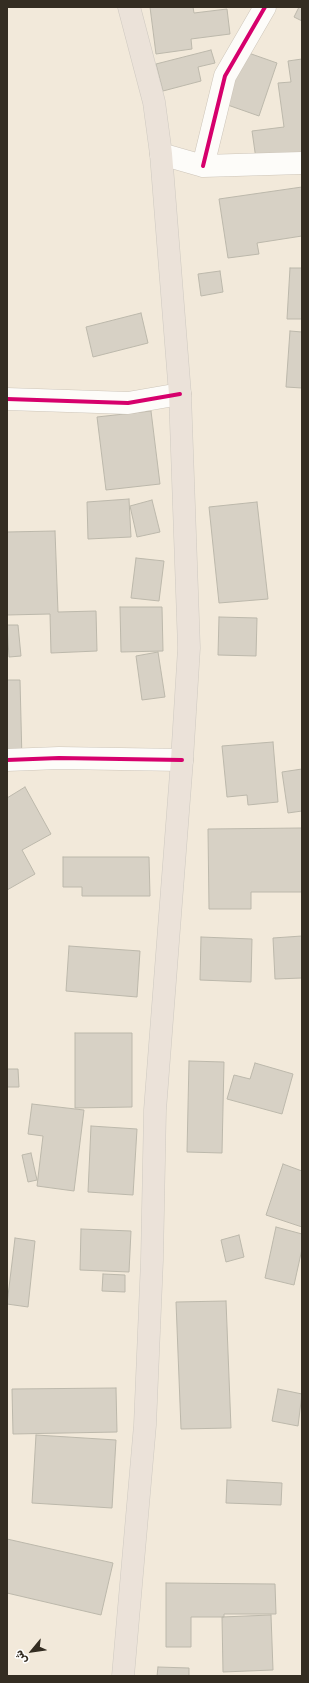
<!DOCTYPE html>
<meta charset="utf-8">
<style>
body{margin:0}
#map{position:relative;width:309px;height:1683px;overflow:hidden;background:#f2e9da;font-family:Rubik,Cairo,sans-serif}
canvas{display:block}
.frame{position:absolute;inset:0;border:8px solid #342d22;pointer-events:none}
.north{position:absolute;left:12px;top:1631px;width:40px;height:40px;-webkit-text-stroke:3px #fff;paint-order:stroke;rotate:241deg;font-size:11px;font-weight:700;line-height:16px;text-align:center;color:#342d22}
.north::after{content:'';display:block;margin:auto;width:14px;height:18px;background:#342d22;clip-path:polygon(50% 0,100% 100%,50% 72%,0 100%)}
</style>
<div id="map">
<canvas width="309" height="1683"></canvas>
<div class="frame"></div>
<div class="north">ش</div>
</div>
<script>
const g = document.querySelector('canvas').getContext('2d');
g.lineJoin = 'round';
function fill(path, color) {
  g.fillStyle = color;
  g.fill(path, 'evenodd');
}
function shape(rows) {
  const path = new Path2D();
  for (const r of rows) {
    path.moveTo(r[0], r[1]);
    for (let i = 2; i < r.length; i += 2) path.lineTo(r[i], r[i + 1]);
  }
  return path;
}
function strokePath(path, color, width, dash) {
  g.strokeStyle = color;
  g.lineWidth = width;
  g.lineCap = dash ? 'butt' : 'round';
  g.setLineDash(dash || []);
  g.stroke(path);
}
const building = shape([
 [150,7,193,7,194,13,227,9,230,34,191,39,192,49,156,54,150,7],
 [299,7,302,7,302,21,294,17,299,7],
 [211,50,215,63,198,67,201,81,163,91,156,64,211,50],
 [240,50,277,63,259,116,222,103,240,50],
 [302,59,302,160,257,166,252,131,284,127,278,83,291,82,288,61,302,59],
 [302,187,302,236,257,243,259,254,228,258,219,199,302,187],
 [290,268,302,268,302,319,287,319,290,268],
 [220,271,223,292,201,296,198,274,220,271],
 [141,313,148,343,93,357,86,327,141,313],
 [290,331,302,332,302,388,286,387,290,331],
 [151,411,160,484,106,490,97,417,151,411],
 [129,499,131,537,88,539,87,502,129,499],
 [152,500,160,532,137,537,130,506,152,500],
 [257,502,268,599,219,603,209,507,257,502],
 [55,531,58,612,96,611,97,651,51,653,50,614,7,615,7,532,55,531],
 [136,558,164,561,159,601,131,598,136,558],
 [120,607,162,607,163,651,121,652,120,607],
 [219,617,257,618,256,656,218,655,219,617],
 [7,625,18,625,21,656,9,657,7,625],
 [158,652,165,697,142,700,136,656,158,652],
 [7,680,20,680,22,760,7,760,7,680],
 [273,742,278,802,248,805,247,795,227,797,222,746,273,742],
 [302,769,302,811,288,813,282,772,302,769],
 [25,787,51,834,22,850,35,874,7,890,7,798,25,787],
 [302,828,302,892,251,892,251,909,209,909,208,829,302,828],
 [63,857,149,857,150,896,82,896,82,887,63,887,63,857],
 [302,936,302,978,275,979,273,938,302,936],
 [201,937,252,939,251,982,200,980,201,937],
 [69,946,140,951,137,997,66,991,69,946],
 [75,1033,132,1033,132,1107,75,1108,75,1033],
 [189,1061,224,1062,222,1153,187,1152,189,1061],
 [255,1063,293,1074,282,1114,227,1099,234,1075,250,1079,255,1063],
 [7,1069,18,1069,19,1087,7,1087,7,1069],
 [32,1104,84,1110,74,1191,37,1186,43,1136,28,1134,32,1104],
 [91,1126,137,1129,133,1195,88,1192,91,1126],
 [31,1153,37,1180,28,1182,22,1155,31,1153],
 [283,1164,302,1171,302,1227,266,1215,283,1164],
 [276,1227,302,1234,302,1249,294,1285,265,1278,276,1227],
 [81,1229,131,1231,129,1272,80,1270,81,1229],
 [239,1235,244,1257,226,1262,221,1240,239,1235],
 [15,1238,35,1241,28,1307,7,1304,15,1238],
 [103,1274,125,1275,125,1292,102,1291,103,1274],
 [226,1301,231,1428,181,1429,176,1302,226,1301],
 [116,1388,117,1432,13,1434,12,1389,116,1388],
 [278,1389,302,1394,298,1426,272,1421,278,1389],
 [36,1435,116,1440,112,1508,32,1503,36,1435],
 [227,1480,282,1483,281,1505,226,1503,227,1480],
 [7,1539,113,1563,101,1615,7,1593,7,1539],
 [166,1583,275,1584,276,1614,224,1614,224,1617,191,1617,191,1647,166,1647,166,1583],
 [271,1615,273,1670,223,1672,222,1617,271,1615],
 [158,1667,189,1668,189,1676,157,1676,158,1667]
]);
const minor = shape([
 [161,154,203,166,302,163],
 [203,166,225,76,265,7],
 [7,399,128,403,180,394],
 [7,760,59,758,182,760]
]);
const major = shape([
 [123,1676,145,1425,152,1260,155,1110,182,760,189,648,180,394,161,154,154,102,129,7]
]);
const cycleway = shape([
 [203,166,225,76,265,7],
 [7,399,128,403,180,394],
 [7,760,59,758,182,760]
]);
fill(building, '#d7d1c5');
strokePath(building, '#bcb8ab', 1);
strokePath(minor, '#cdc5b9', 23);
strokePath(major, '#cec9c1', 23);
strokePath(minor, '#fdfcf9', 22);
strokePath(major, '#ebe2d9', 22);
strokePath(cycleway, '#d6006c', 4);
</script>
